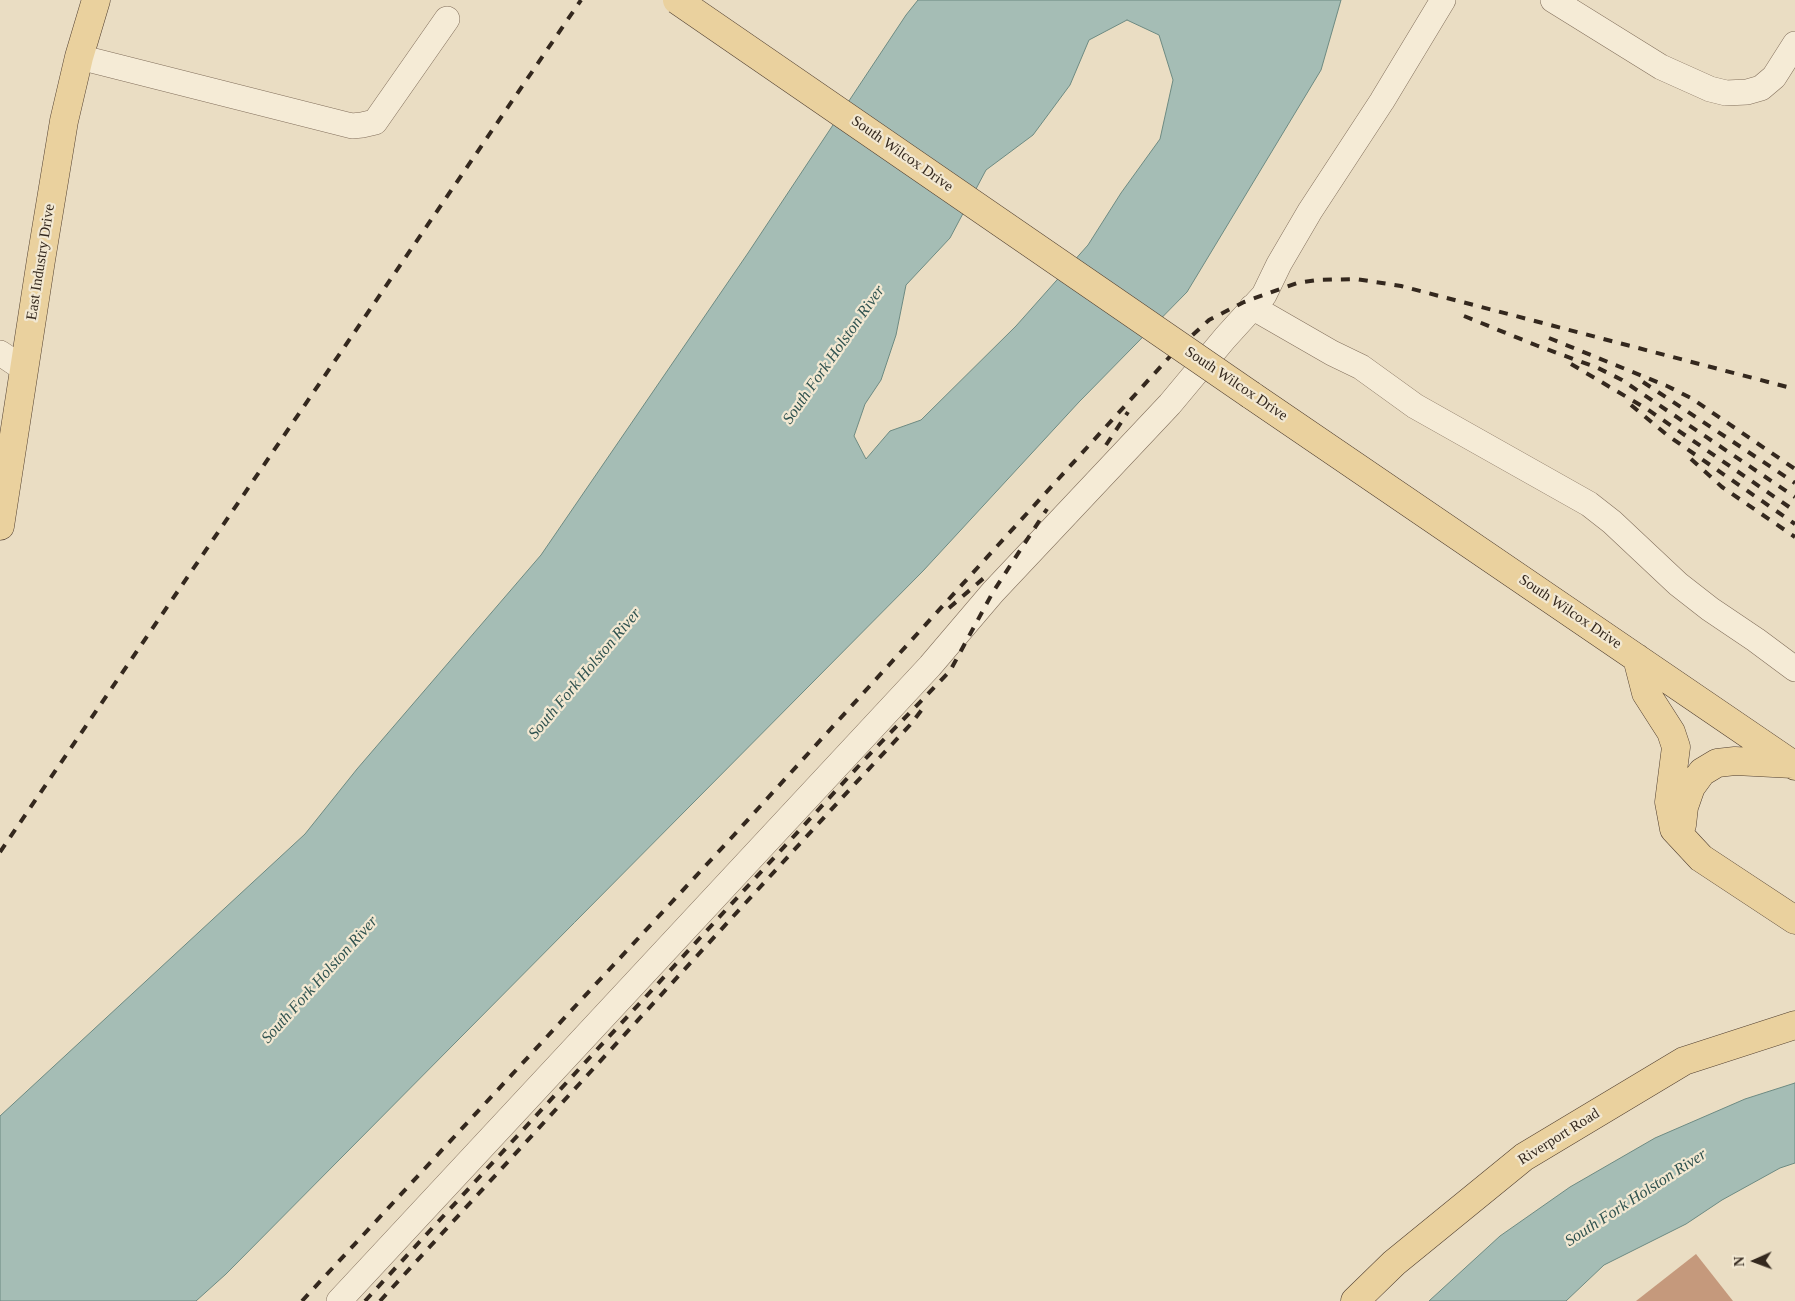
<!DOCTYPE html>
<style>
body{margin:0}
#map{position:relative;width:1795px;height:1301px;overflow:hidden;background:#eaddc3;font-family:Georgia,serif}
canvas{display:block}
.north{position:absolute;left:1730px;top:1236px;width:50px;height:50px;-webkit-text-stroke:4px #f2e8d2;paint-order:stroke;rotate:268deg;font-size:14px;font-weight:700;line-height:20px;text-align:center;color:#34281e}
.north::after{content:'';display:block;margin:auto;width:18px;height:22px;background:#34281e;clip-path:polygon(50% 0,100% 100%,50% 72%,0 100%)}
</style>
<div id="map">
<canvas width="1795" height="1301"></canvas>
<div class="north">N</div>
</div>
<script>
const g = document.querySelector('canvas').getContext('2d');
g.lineJoin = 'round';
function fill(path, color) {
  g.fillStyle = color;
  g.fill(path, 'evenodd');
}
function shape(rows) {
  const path = new Path2D();
  for (const r of rows) {
    path.moveTo(r[0], r[1]);
    for (let i = 2; i < r.length; i += 2) path.lineTo(r[i], r[i + 1]);
  }
  return path;
}
function strokePath(path, color, width, dash) {
  g.strokeStyle = color;
  g.lineWidth = width;
  g.lineCap = dash ? 'butt' : 'round';
  g.setLineDash(dash || []);
  g.stroke(path);
}
function write(font, color, halo, rows, align = 'center') {
  g.font = font + ' Georgia,serif';
  g.lineWidth = 4.5;
  g.setLineDash([]);
  g.textBaseline = 'middle';
  g.strokeStyle = halo;
  g.fillStyle = color;
  for (const [text, x, y, turn = 0] of rows) {
    g.save();
    g.translate(x, y);
    g.rotate((+turn || 0) * Math.PI / 180);
    g.textAlign = isNaN(turn) ? turn : align;
    if (halo) g.strokeText(text, 0, 0);
    g.fillText(text, 0, 0);
    g.restore();
  }
}
const water = shape([
 [918,0,1341,0,1321,70,1187,292,1079,402,923,571,226,1274,196,1301,0,1301,0,1116,305,834,357,769,541,555,748,253,906,15,918,0],
 [1127,20,1159,35,1173,80,1160,139,1121,193,1088,245,1016,326,921,420,890,431,866,459,854,436,865,404,881,380,896,335,906,285,950,238,986,170,1033,135,1070,85,1089,40,1127,20],
 [1795,1083,1795,1163,1780,1168,1722,1200,1686,1224,1604,1265,1566,1301,1429,1301,1500,1236,1570,1187,1655,1138,1745,1099,1795,1083]
]);
const building = shape([
 [1696,1254,1733,1301,1636,1301]
]);
const minor = shape([
 [1553,0,1661,67,1710,89,1726,93,1747,92,1761,88,1774,77,1795,44],
 [79,57,352,126,362,125,375,122,447,19],
 [1252,307,1332,353,1361,367,1415,406,1589,504,1612,522,1678,584,1710,609,1756,640,1795,669],
 [0,353,24,369],
 [339,1301,930,666,993,592,1170,404,1225,338,1264,295,1279,264,1310,211,1382,101,1443,0]
]);
const major = shape([
 [1251,395,1795,766],
 [0,526,41,260,64,121,79,57,96,0],
 [1637,658,1646,693,1671,732,1676,747,1669,802,1674,829,1701,858,1795,920],
 [1682,825,1684,807,1691,787,1702,772,1717,763,1735,761,1793,764],
 [1355,1301,1394,1263,1524,1157,1684,1061,1795,1025]
]);
const rail = shape([
 [1464,316,1538,346,1598,368,1622,380,1795,497],
 [1549,338,1667,386,1691,398,1795,469],
 [1571,364,1647,409,1795,511],
 [1643,382,1795,483],
 [1631,405,1667,435,1795,524],
 [1106,445,1128,412],
 [1691,459,1722,487,1795,537],
 [949,608,985,577],
 [0,852,581,0],
 [302,1301,734,835,1174,352,1209,320,1244,302,1297,283,1317,280,1356,279,1401,286,1795,389],
 [365,1301,867,757,950,671,993,592,1047,509],
 [380,1301,852,787,910,725,924,707]
]);
const majorBridge = shape([
 [677,0,1251,395]
]);
const streetNames = [
 ["South Wilcox Drive",902,154,35],
 ["East Industry Drive",41,262,-81],
 ["South Wilcox Drive",1236,384,34],
 ["South Wilcox Drive",1570,612,34],
 ["Riverport Road",1559,1137,-32]
];
const waterNames = [
 ["South Fork Holston River",834,355,-55],
 ["South Fork Holston River",585,674,-50],
 ["South Fork Holston River",320,980,-48],
 ["South Fork Holston River",1636,1198,-33]
];
fill(water, '#a5bdb5');
strokePath(water, '#6d8a82', 1);
fill(building, '#c5997c');
strokePath(minor, '#826f5c', 26);
strokePath(major, '#503e2f', 29);
strokePath(minor, '#f5ebd6', 25);
strokePath(major, '#ead19e', 28);
strokePath(rail, '#34281e', 4, [9, 9]);
strokePath(majorBridge, '#503e2f', 29, []);
strokePath(majorBridge, '#ead19e', 28);
write('15px', '#34281e', '#f2e8d2', streetNames);
write('italic 16px', '#2f524f', '#f2e8d2', waterNames);
</script>
